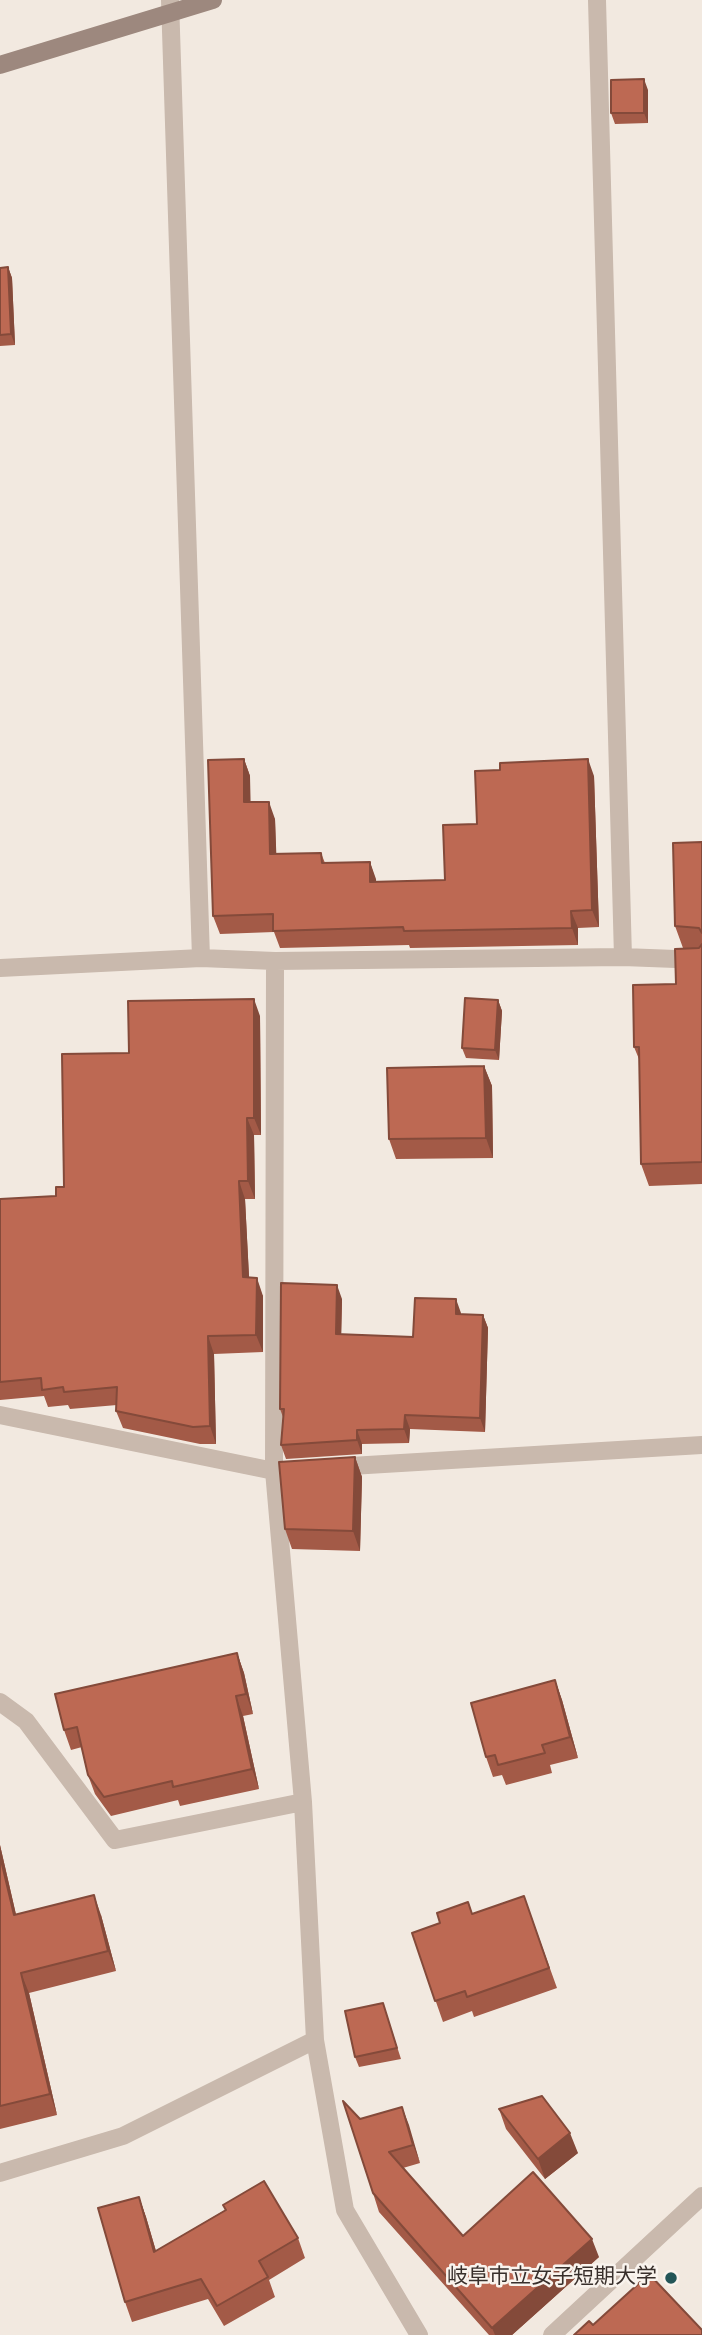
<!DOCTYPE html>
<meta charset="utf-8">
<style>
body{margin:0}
canvas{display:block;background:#f2e9e0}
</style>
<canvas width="702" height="2335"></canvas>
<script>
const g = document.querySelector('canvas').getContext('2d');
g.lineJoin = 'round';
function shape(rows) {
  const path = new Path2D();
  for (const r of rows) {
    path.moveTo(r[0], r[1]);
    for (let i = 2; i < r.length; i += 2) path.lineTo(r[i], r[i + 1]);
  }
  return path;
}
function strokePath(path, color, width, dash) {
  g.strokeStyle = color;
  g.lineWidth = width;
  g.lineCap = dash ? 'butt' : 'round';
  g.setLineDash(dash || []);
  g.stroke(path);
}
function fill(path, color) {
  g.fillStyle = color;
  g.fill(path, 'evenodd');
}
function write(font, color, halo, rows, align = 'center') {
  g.font = font + ' "DejaVu Sans","Noto Sans JP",sans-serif';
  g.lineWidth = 5;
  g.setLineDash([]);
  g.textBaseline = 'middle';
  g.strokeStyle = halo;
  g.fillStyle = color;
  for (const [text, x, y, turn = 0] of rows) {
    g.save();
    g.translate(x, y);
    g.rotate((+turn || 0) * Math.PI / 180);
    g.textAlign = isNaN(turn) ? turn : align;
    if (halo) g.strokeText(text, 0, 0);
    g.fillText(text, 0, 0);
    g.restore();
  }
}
const minor = shape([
 [170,0,201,958],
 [597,0,623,957],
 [275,961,274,1471,303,1802],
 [0,968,201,958,275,961,623,957,702,960],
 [0,1415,274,1471,285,1470],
 [334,1467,702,1445],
 [0,1702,26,1721,115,1840,303,1802,315,2040,345,2210,419,2335],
 [0,2173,123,2136,315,2040],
 [552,2335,702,2196]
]);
const secondary = shape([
 [0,65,213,0]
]);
const wall = shape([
 [648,90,648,123,615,124,611,113],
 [8,267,12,278,15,345,0,346,0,268],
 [244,759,250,776,250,802,275,819,276,854,321,853,325,863,370,862,376,882,445,880,477,824,594,776,599,927,578,928,578,945,410,948,409,945,280,948,274,932,220,934,213,916],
 [702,842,702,1184,649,1186,641,1164,639,1059,634,1047,676,984,689,948,683,948,675,926],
 [498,1000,502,1011,499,1060,466,1058,462,1048],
 [260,1016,261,1135,254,1135,255,1199,245,1199,249,1278,263,1296,263,1352,214,1354,216,1444,200,1444,123,1428,116,1411,117,1405,70,1409,68,1405,48,1407,44,1396,0,1400,0,1199,56,1196,64,1187,129,1053],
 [484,1066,492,1086,493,1158,396,1159,389,1139],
 [342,1299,341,1334,413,1337,461,1314,483,1315,488,1328,485,1432,410,1429,409,1443,362,1444,362,1454,286,1459,281,1445,283,1417,280,1409],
 [355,1457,362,1477,360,1551,292,1549,285,1529],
 [237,1653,244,1673,253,1714,243,1716,259,1789,180,1806,178,1800,111,1816,95,1794,88,1775,82,1747,71,1750,64,1730],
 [555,1680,562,1700,578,1758,550,1765,552,1773,506,1785,502,1775,493,1777,486,1757],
 [0,1845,16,1915,101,1915,116,1971,29,1993,57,2115,0,2129],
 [524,1896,557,1988,474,2017,472,2011,443,2022,412,1933,472,1914],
 [383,2003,401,2059,359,2067,355,2057],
 [402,2107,420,2163,403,2168,463,2236,599,2257,512,2335,489,2335,379,2212,373,2193],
 [499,2109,578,2153,545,2179,506,2129],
 [139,2197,146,2217,156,2251,225,2210,223,2205,298,2238,305,2258,269,2280,275,2297,224,2326,208,2299,132,2322,125,2302]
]);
const shadedWall = shape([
 [644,79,648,90,648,123,644,113],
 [8,267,12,278,15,345,11,334],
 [244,759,250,776,251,820,244,802],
 [588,759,594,776,599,927,592,910],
 [269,802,275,819,277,872,270,854],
 [370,862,376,879,377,900,370,882],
 [571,911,578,928,578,945,572,928],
 [254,999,260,1016,261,1135,254,1118],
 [498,1000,502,1011,499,1060,495,1050],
 [484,1066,492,1086,493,1158,486,1138],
 [247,1118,254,1135,255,1199,248,1181],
 [239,1181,245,1199,250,1295,243,1277],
 [257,1278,263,1296,263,1352,256,1335],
 [337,1285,342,1299,341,1348,336,1334],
 [456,1299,461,1313,461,1328,456,1314],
 [483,1315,488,1328,485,1432,480,1418],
 [208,1336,214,1354,216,1444,210,1426],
 [405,1415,410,1429,409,1443,404,1429],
 [357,1430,362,1444,362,1454,357,1440],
 [355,1457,362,1477,360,1551,353,1531],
 [237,1653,244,1673,253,1714,246,1694],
 [555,1680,562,1700,578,1758,570,1737],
 [236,1696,243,1716,259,1789,252,1769],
 [0,1845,21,1936,14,1915,0,1856],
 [94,1895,101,1915,116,1971,108,1951],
 [21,1973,29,1993,57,2115,50,2094],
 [402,2107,409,2125,420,2163,413,2145],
 [570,2133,578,2153,545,2179,538,2159],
 [139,2197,146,2217,162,2272,154,2252],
 [592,2239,599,2257,512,2335,495,2335,492,2328]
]);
const building = shape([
 [644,79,644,113,611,113,611,80,644,79],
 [8,267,11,334,0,335,0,268,8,267],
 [244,759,244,802,269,802,270,854,321,853,322,863,370,862,370,882,445,880,443,825,477,824,475,771,500,770,500,763,588,759,592,910,571,911,572,928,404,931,403,927,273,931,273,914,213,916,208,760,244,759],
 [702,842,702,933,699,928,675,926,673,843,702,842],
 [702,944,702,1162,641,1164,639,1047,634,1047,633,985,676,984,675,949,699,948,702,944],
 [465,998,498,1000,495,1050,462,1048,465,998],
 [254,999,254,1118,247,1118,248,1181,239,1181,243,1277,257,1278,256,1335,208,1336,210,1426,193,1427,116,1411,117,1387,64,1392,63,1387,42,1390,41,1378,0,1382,0,1199,56,1196,56,1187,64,1187,62,1054,129,1053,128,1001,254,999],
 [484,1066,486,1138,389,1139,387,1068,484,1066],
 [281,1283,337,1285,336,1334,413,1337,415,1298,456,1299,456,1314,483,1315,480,1418,405,1415,404,1429,357,1430,357,1440,281,1445,284,1409,280,1409,281,1283],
 [355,1457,353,1531,285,1529,279,1462,355,1457],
 [237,1653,246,1694,236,1696,252,1769,173,1787,172,1781,104,1797,88,1775,77,1727,64,1730,55,1694,237,1653],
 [555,1680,570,1737,542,1745,545,1753,498,1765,495,1755,486,1757,471,1703,555,1680],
 [0,1856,14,1915,94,1895,108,1951,21,1973,50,2094,0,2106,0,1856],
 [524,1896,549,1968,467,1997,465,1991,435,2001,412,1933,440,1923,437,1913,468,1902,472,1914,524,1896],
 [383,2003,397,2048,355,2057,345,2011,383,2003],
 [542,2096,570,2133,538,2159,499,2109,542,2096],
 [343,2101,360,2119,402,2107,413,2145,389,2152,463,2236,533,2172,592,2239,492,2328,373,2193,343,2101],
 [264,2181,298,2238,259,2261,268,2277,217,2306,201,2279,125,2302,98,2208,139,2197,154,2252,226,2210,223,2205,264,2181],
 [649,2274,702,2330,702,2335,574,2335,589,2321,593,2325,649,2274]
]);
const markers = [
 [671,2278,7,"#235557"]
];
const poiNames = [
 ["岐阜市立女子短期大学",657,2278]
];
strokePath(minor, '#c9b9ad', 18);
strokePath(secondary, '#9d887e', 18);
fill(wall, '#a35a47');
fill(shadedWall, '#844a3a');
fill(building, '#bd6953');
strokePath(building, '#844a3a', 2);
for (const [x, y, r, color] of markers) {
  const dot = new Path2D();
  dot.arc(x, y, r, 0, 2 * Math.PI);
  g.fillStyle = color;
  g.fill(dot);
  strokePath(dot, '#f9f3ed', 2.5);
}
write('21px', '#382f2b', '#f9f3ed', poiNames, 'right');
</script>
